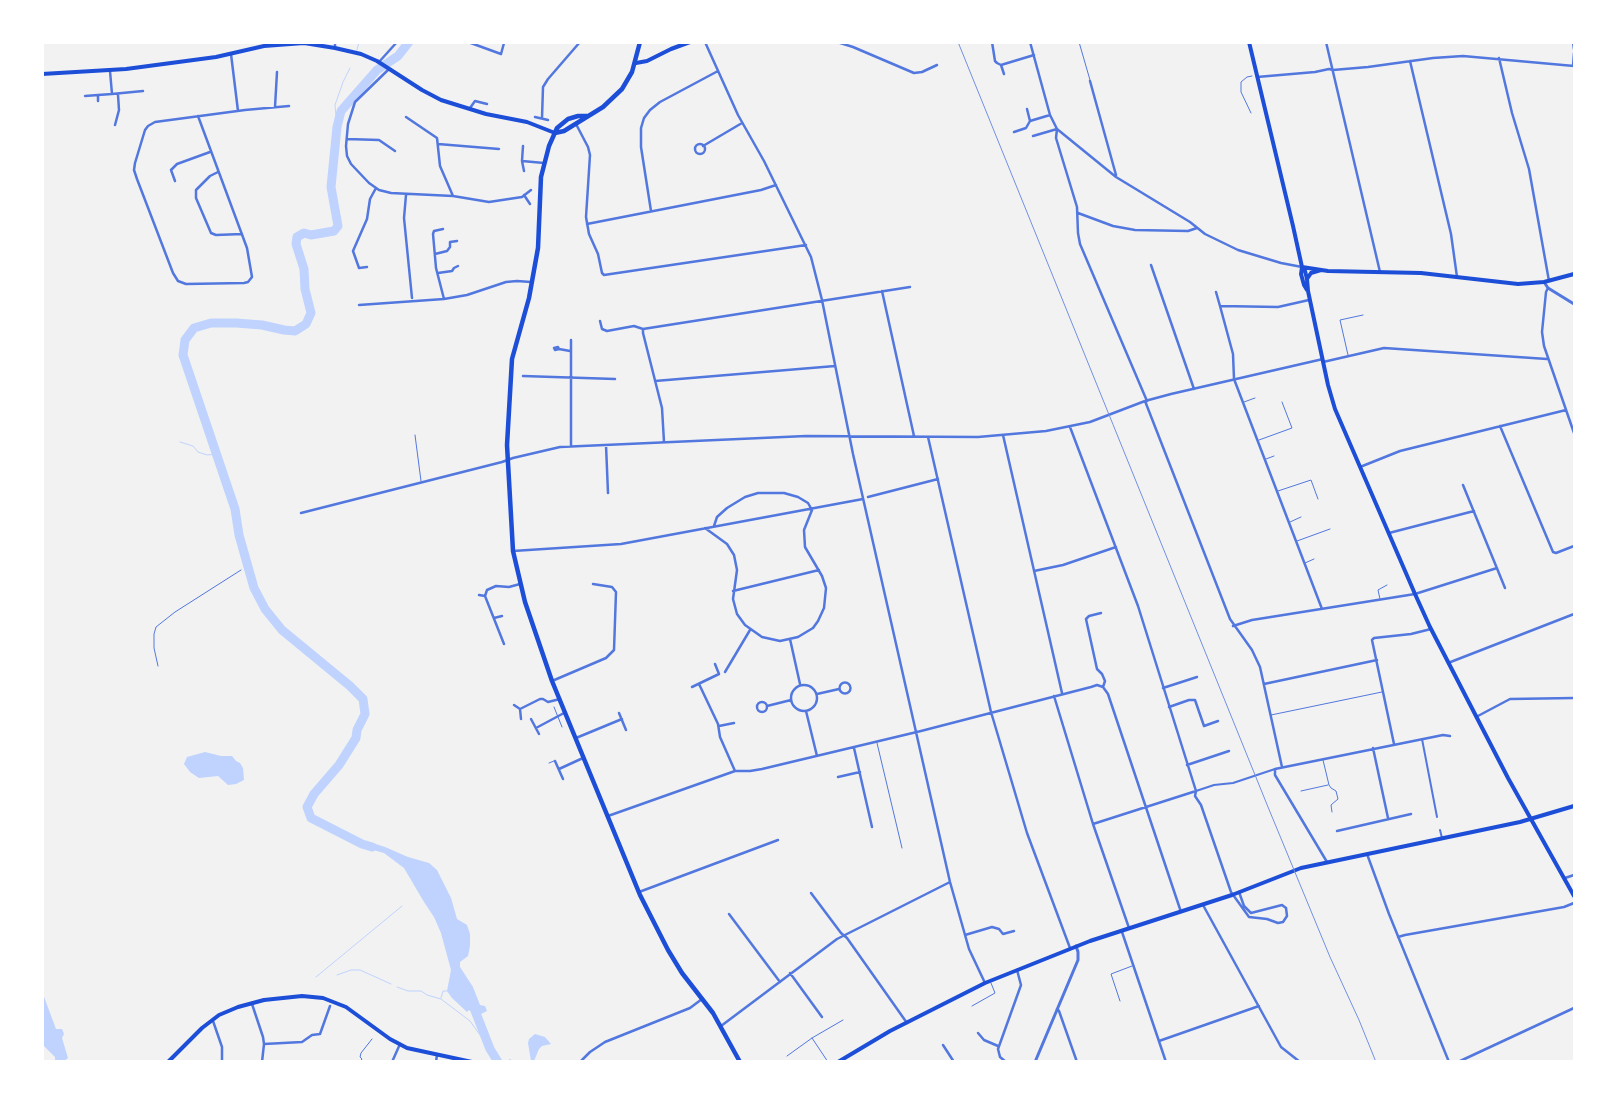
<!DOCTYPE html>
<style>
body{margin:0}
#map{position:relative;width:1617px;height:1104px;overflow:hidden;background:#f2f2f2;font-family:"PT Sans",sans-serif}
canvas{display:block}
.frame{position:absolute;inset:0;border:44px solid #fff;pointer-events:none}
</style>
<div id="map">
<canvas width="1617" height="1104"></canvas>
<div class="frame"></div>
</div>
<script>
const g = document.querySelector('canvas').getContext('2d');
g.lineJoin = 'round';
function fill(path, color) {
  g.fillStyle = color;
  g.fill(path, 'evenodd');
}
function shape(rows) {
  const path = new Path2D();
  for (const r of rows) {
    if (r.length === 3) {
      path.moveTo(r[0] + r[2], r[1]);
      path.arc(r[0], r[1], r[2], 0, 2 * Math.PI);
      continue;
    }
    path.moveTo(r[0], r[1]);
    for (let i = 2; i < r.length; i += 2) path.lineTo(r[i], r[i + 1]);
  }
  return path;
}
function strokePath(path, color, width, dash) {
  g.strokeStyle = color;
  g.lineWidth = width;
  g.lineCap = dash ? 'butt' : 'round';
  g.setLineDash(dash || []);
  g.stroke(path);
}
const water = shape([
 [205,752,221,756,232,756,236,761,240,763,243,768,244,780,236,784,228,785,218,776,199,778,190,772,184,764,187,757],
 [370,842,385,847,408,857,429,863,437,870,451,898,457,919,467,925,470,934,470,946,468,956,460,962,460,967,473,987,480,1005,485,1006,487,1011,479,1015,479,1019,473,1017,474,1014,469,1010,467,1012,452,998,447,991,451,970,441,933,434,917,424,902,404,868,384,853,373,850,362,844],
 [43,994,56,1029,62,1029,64,1034,62,1038,68,1058,64,1061,52,1061,55,1060,55,1057,43,1045],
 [535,1034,545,1037,551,1044,542,1046,539,1049,534,1061,531,1061,528,1043,529,1039]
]);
const stream = shape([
 [357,50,359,42],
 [337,127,335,105,343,82,350,68],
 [180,442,193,446,198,452,207,455,217,454],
 [337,975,351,970,360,970,391,984],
 [316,977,402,906],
 [397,987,408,991,421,991,427,995,441,999,470,1021,490,1049],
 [441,998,443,991,447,991]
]);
const river = shape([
 [372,847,362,844,311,818,307,807,314,794,339,765,356,738,357,730,365,714,363,699,350,686,282,630,265,609,254,588,239,535,235,509,183,355,185,340,194,328,211,323,236,323,262,325,284,330,295,331,306,324,311,313,305,289,304,269,296,244,297,237,304,233,311,235,334,231,338,226,331,187,337,127,341,111,377,70,398,56,409,42],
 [474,1008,490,1049,498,1062]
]);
const service = shape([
 [1079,42,1090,80],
 [1251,113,1241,92,1241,82,1247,77,1252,76],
 [1348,355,1340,320,1363,315],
 [1244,402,1255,398],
 [415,435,421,481],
 [1259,440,1292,428,1282,402],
 [1266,459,1274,456],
 [1278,491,1311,480,1318,499],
 [1290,522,1301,517],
 [1297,541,1330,529],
 [1305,563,1314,559],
 [1380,599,1378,590,1387,585],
 [158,666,154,648,154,634,156,627,175,612,241,570],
 [554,707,562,727],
 [1271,715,1382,692],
 [877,743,902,848],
 [1323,760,1329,785,1331,788,1336,791,1338,799,1331,805,1332,812],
 [549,763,554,761],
 [1301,791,1328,785],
 [1120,1001,1111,974,1132,966],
 [972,1006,995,993,991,983],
 [812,1038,828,1062],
 [787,1056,812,1038,843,1020],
 [327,1062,327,1061],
 [360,1062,362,1059,360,1057,361,1053,372,1039],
 [510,1062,510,1060]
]);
const pedestrian = shape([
 [1422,739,1437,817],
 [1196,791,1214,785,1233,783,1275,769],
 [1440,830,1442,838]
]);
const minor = shape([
 [335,42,335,48],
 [468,42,501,54,504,43],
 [705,42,738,115,764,161,811,257,822,300,853,454,950,882,969,949,985,983],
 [837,42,853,47,914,73,922,72,937,65],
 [992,42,995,61,997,63,1001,65,1034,55],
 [1030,42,1050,115,1057,129,1116,177,1190,222,1205,234,1238,250,1281,263,1302,267],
 [1326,42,1380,272],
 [1573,42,1574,49],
 [231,54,238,111],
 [1499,58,1512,113,1529,169,1549,281],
 [1410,61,1451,234,1457,277],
 [379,62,397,42],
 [1001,65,1004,74],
 [1573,66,1574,53],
 [389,69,355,102,348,124,346,146,347,156,351,164,369,183,379,190,391,193,453,196,489,202,522,197,531,190],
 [1257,77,1315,72,1329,69,1333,70,1368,67,1433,58,1463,56,1574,66],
 [1090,81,1116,175],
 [112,94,143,91],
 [85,96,98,95],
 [98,101,98,95,112,94,110,71],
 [275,107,277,72],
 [470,108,475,101,487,104],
 [1027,109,1030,121,1050,115],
 [198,116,247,248,252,277,248,282,244,283,186,284,178,281,173,273,137,179,134,170,135,163,145,130,148,126,155,122,245,110,289,106],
 [406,117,437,138,440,166,453,196],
 [535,117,548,120],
 [542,118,543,87,548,79,580,42],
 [576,124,588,147,590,155,586,217,589,234,598,254,602,273,604,275,806,245],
 [115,125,119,110,118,95],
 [1057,129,1056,138,1077,207,1078,233,1080,244,1147,401],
 [1014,132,1026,128,1030,121],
 [1033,136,1057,129],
 [347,139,379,140,395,151],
 [438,144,499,149],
 [700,149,5],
 [523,146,522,161,524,171],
 [703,146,742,123],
 [522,161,544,163],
 [218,172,210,176,196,190,196,198,211,233,216,235,242,234],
 [175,181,171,170,177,164,210,152],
 [406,195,404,218,412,298],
 [524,195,530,204],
 [651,211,641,147,641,128,644,118,650,110,660,102,718,71],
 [1078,213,1113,226,1135,230,1188,231,1197,228],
 [587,224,761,190,776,185],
 [443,229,434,231,433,234,436,268,444,299],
 [435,254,447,251,450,247,450,242,457,241],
 [1151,265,1194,389],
 [367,267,359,268,353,251,367,219,370,199,376,188],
 [438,273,452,271,454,268,458,266],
 [1548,288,1546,292,1542,332,1544,346,1574,433],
 [882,291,914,436],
 [1216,292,1220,306],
 [1309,300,1278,307,1220,306,1233,354,1234,379,1322,609],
 [359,305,444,299,467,295,506,282,517,281,531,282],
 [600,321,602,329,607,331,634,326,643,329],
 [643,329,910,287],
 [643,329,643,333,662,408,664,442],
 [571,340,571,446],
 [559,349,558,347,554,348,555,350,559,349,570,351],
 [1323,362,1384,348,1547,359],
 [523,376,615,379],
 [655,381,835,366],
 [1145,401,1230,619,1252,650,1260,667,1282,767],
 [1500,426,1553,552,1556,553,1574,546],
 [1070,427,1138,606,1196,791,1195,796,1201,805,1231,892,1249,917,1267,919,1278,923,1283,922,1287,916,1286,908,1282,905,1251,913,1244,906,1239,892],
 [1003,435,1062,693],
 [928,437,991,712,1027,833,1070,948],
 [606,445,608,493],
 [1360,467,1400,451,1566,410],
 [1463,485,1505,588],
 [868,497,938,479],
 [301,513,502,462,513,458,560,447,806,436,978,437,1046,431,1090,422,1145,401,1171,394,1323,359],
 [705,528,727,544,734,555,737,570,733,599,737,614,745,625,762,637,780,641,798,637,813,628,818,621,824,608,826,588,822,576,805,547,804,530,812,510,808,503,798,497,784,493,758,493,745,497,727,508,717,517,714,526],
 [1389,533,1474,511],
 [513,551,621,544,863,499],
 [1034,571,1063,565,1116,547],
 [733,591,819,570],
 [479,595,485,596,487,590,496,586,509,587,520,584],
 [485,596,504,644],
 [1101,613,1089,616,1086,619,1097,669,1102,674,1105,681,1103,687],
 [494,618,502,616],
 [1233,626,1252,620,1415,594,1497,568],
 [790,639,800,684],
 [1448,663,1574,614],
 [725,672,750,630],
 [552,681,606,658,614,650,616,592,612,587,593,584],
 [845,688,5.5],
 [699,684,718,724,720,737,735,771],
 [1264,684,1377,660],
 [804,698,13],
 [692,687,719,674,715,664],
 [1103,687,1108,694,1181,912],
 [1163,688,1197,677],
 [817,694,839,689],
 [1054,696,1093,824,1129,928],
 [762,707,5],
 [514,705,520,709,540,699,543,699,548,702,560,699],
 [767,706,791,700],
 [1169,707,1189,700,1195,700,1204,726,1218,721],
 [520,709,521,719],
 [806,711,817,756],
 [619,713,626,730],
 [1476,717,1510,699,1574,698],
 [531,719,539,734],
 [719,726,734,723],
 [536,728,564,713],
 [576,738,622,719],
 [1394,744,1372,640,1374,638,1411,634,1431,629],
 [854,748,872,827],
 [1373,748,1388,818],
 [555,761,563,779],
 [1187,765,1229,751],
 [559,769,583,758],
 [838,777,860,772],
 [608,816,735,771,750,771,762,769,921,731,1091,687,1097,685,1103,687],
 [1093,824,1196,791],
 [1337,831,1411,814],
 [1367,854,1389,914,1449,1062],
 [1327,862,1275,775,1275,769,1443,735,1450,736],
 [1565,878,1574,875],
 [639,892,778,840],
 [811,893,841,933,847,938,907,1023],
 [1203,905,1281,1047,1300,1062],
 [729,914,780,982],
 [1122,932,1166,1062],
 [965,935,992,927,999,929,1003,934,1014,931],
 [1398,937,1405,935,1564,907,1574,903],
 [790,973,822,1017],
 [252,1004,263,1037,264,1044,262,1062],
 [1057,1009,1059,1011,1077,1062],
 [213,1021,222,1047,222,1062],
 [721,1026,837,939,950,882],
 [978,1033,984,1040,998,1046],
 [1159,1041,1259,1006],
 [264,1044,302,1042,312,1035,320,1034,330,1006],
 [943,1045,954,1062],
 [392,1062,400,1044],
 [436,1062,437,1055],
 [580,1062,590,1052,605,1042,690,1008,702,999],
 [1006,1062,1000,1057,998,1049,1021,985,1017,970],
 [1458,1062,1574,1008]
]);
const tertiary = shape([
 [1544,282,1548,288,1574,304],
 [1035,1062,1078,960,1078,952,1076,946]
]);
const secondary = shape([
 [1249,42,1293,226,1302,267,1301,274,1304,285,1307,290],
 [636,63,647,61,671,49,690,42],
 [42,74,126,69,216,57,264,46,304,43,335,48,361,54,377,61,422,90,441,100,486,114,527,122,555,133],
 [1302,267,1305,271,1307,279,1308,291,1328,385,1335,409,1415,594,1430,627,1508,778,1574,896],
 [1302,267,1328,271,1421,273,1518,284,1544,282,1574,274],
 [1307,279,1311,273,1321,270]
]);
const primary = shape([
 [168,1062,202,1028,219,1015,238,1007,264,1000,302,996,323,998,346,1007,390,1039,407,1048,472,1062],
 [838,1062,890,1031,985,983,1090,941,1232,895,1301,868,1520,822,1574,806]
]);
const trunk = shape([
 [588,116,578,116,568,119,557,128,549,146,541,177,538,248,529,298,512,359,507,445,513,551,525,602,552,681,640,895,668,950,682,973,713,1013,740,1062],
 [555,133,564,131,603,107,622,89,632,72,640,42]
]);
const rail = shape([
 [958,42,1268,807,1330,957,1359,1020,1376,1062]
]);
fill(water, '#bfd3fe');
strokePath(stream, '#bfd3fe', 1);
strokePath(river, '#bfd3fe', 9);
strokePath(service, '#5277de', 1);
strokePath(pedestrian, '#5277de', 2);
strokePath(minor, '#5277de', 2.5);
strokePath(tertiary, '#5277de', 3);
strokePath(secondary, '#1d4ed8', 4);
strokePath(primary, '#1d4ed8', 4);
strokePath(trunk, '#1d4ed8', 4.5);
strokePath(rail, '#7290e2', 1);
</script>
